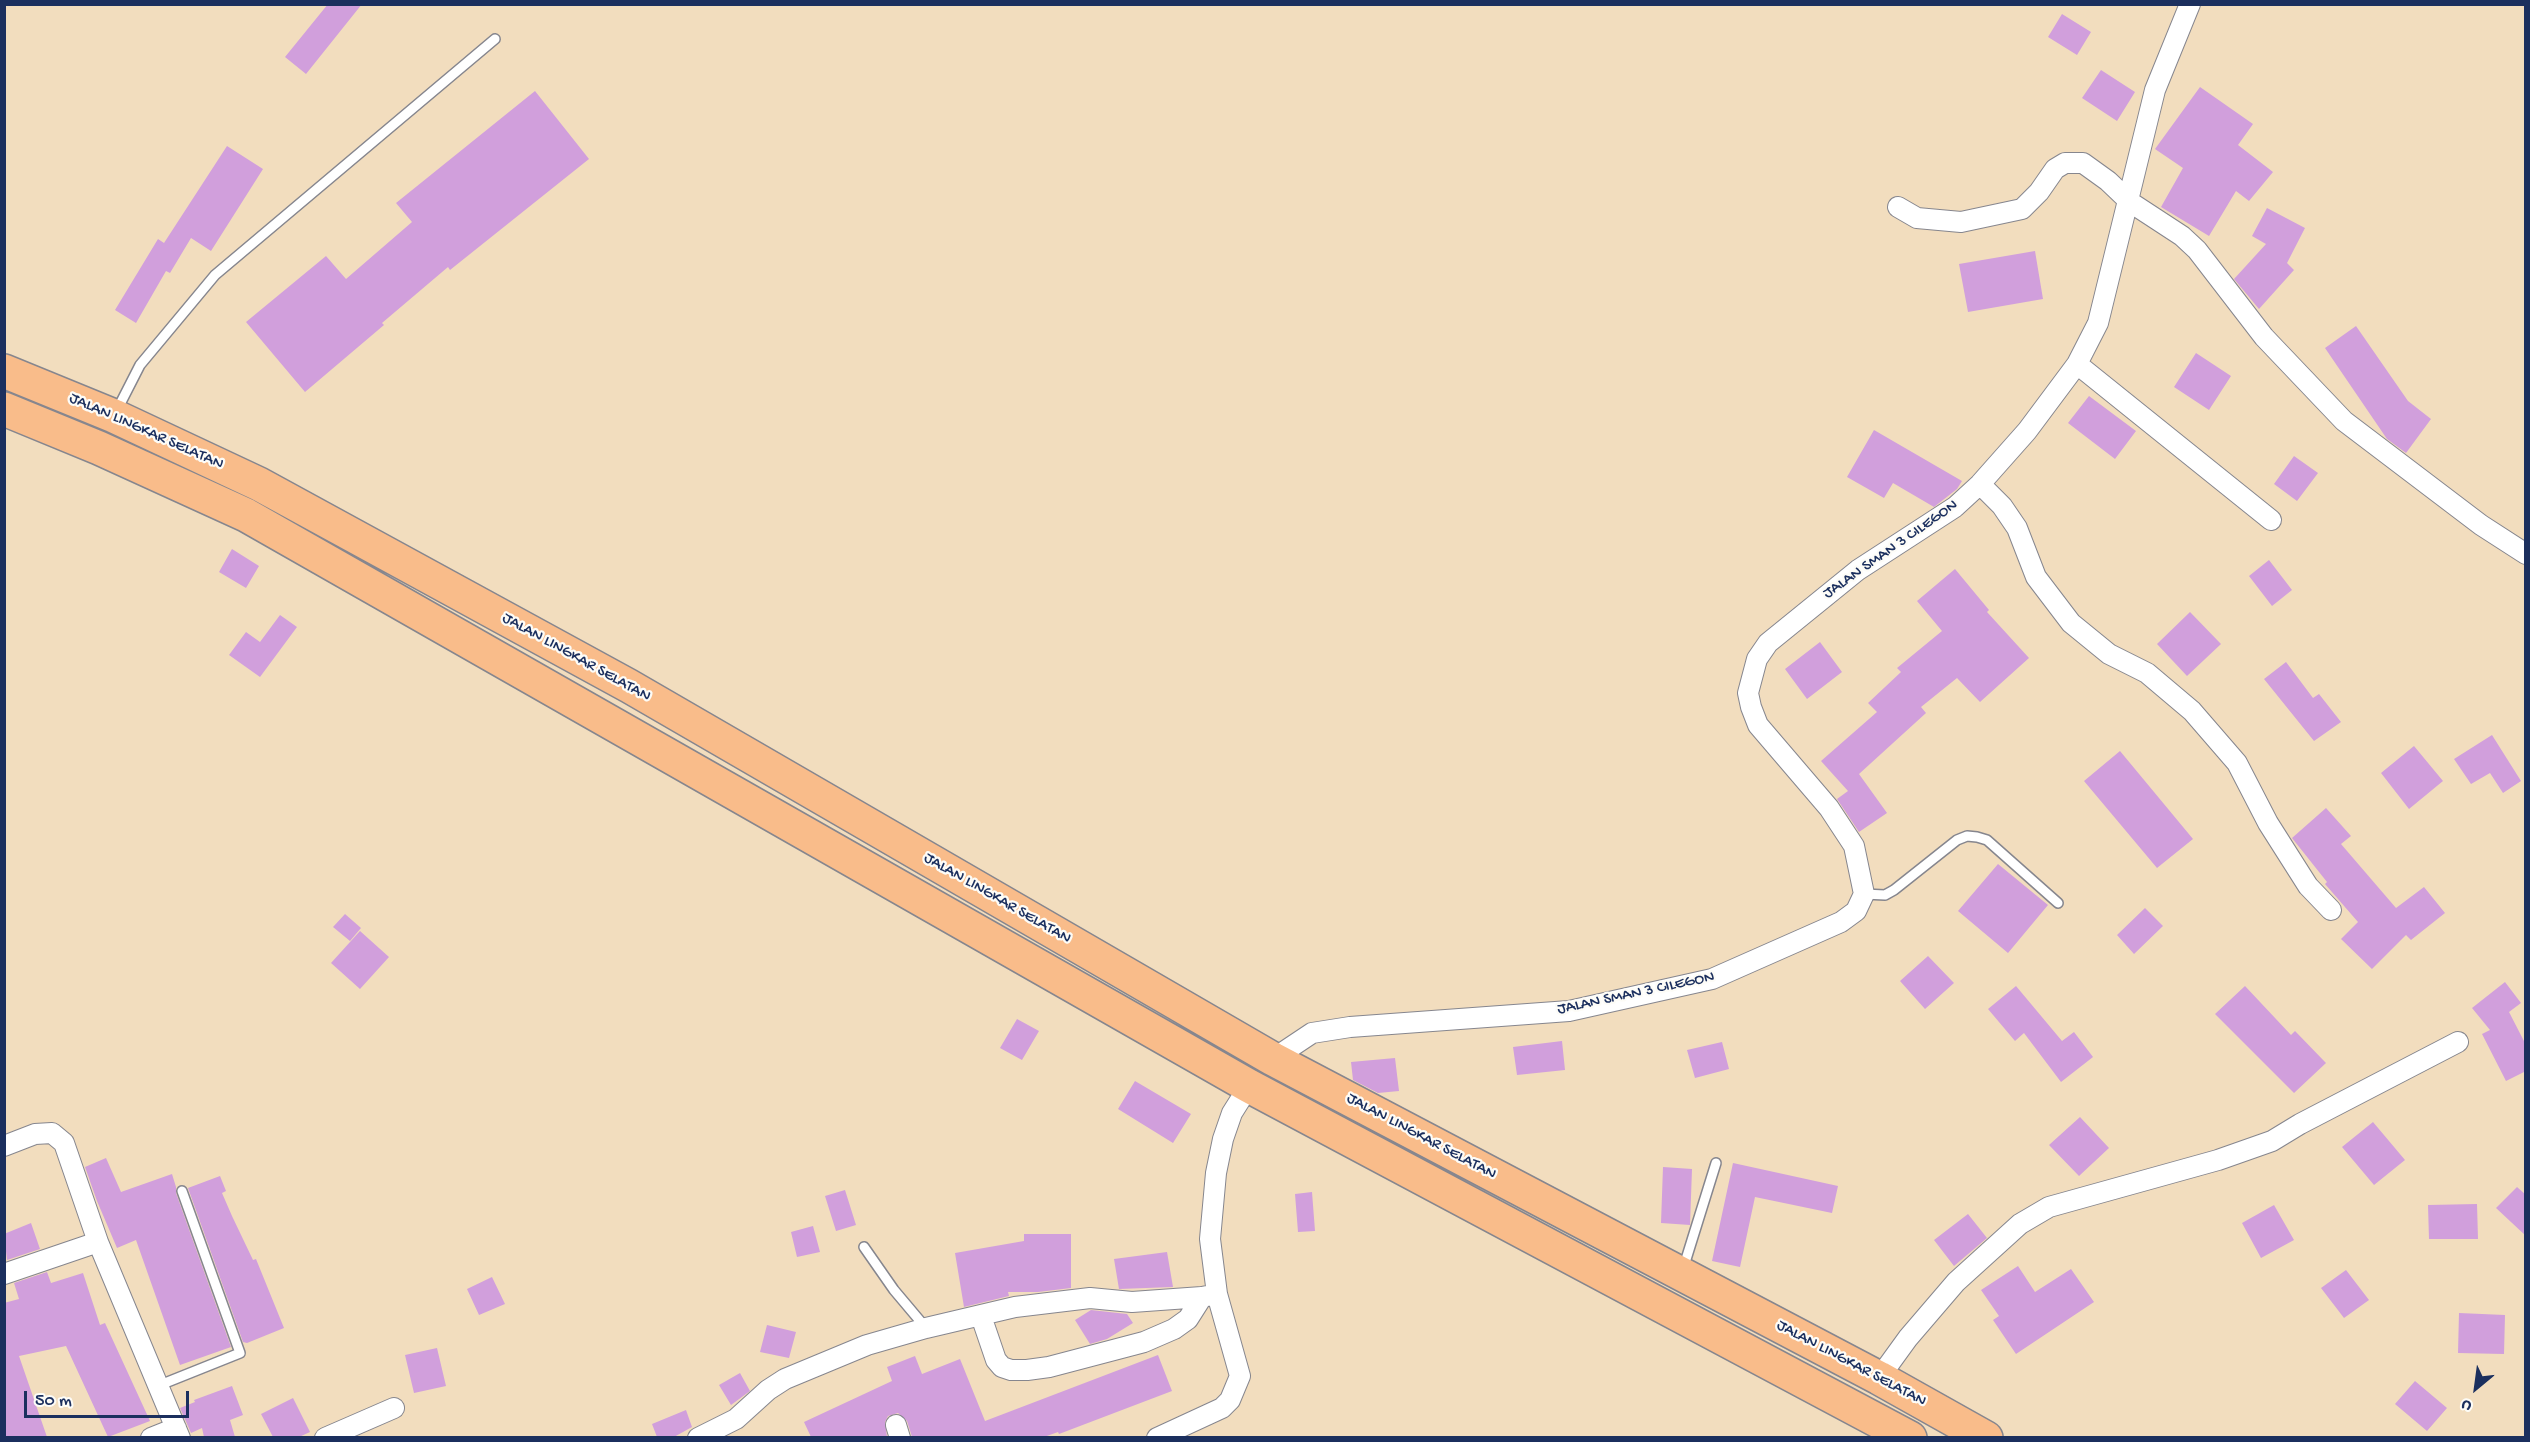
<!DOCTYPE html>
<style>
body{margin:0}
#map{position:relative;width:2530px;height:1442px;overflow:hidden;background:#f2ddbe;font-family:"Gochi Hand",sans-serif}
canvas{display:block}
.frame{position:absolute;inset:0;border:6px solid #1b2f5e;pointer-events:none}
.north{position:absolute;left:2446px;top:1358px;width:60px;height:60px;-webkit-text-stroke:4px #fdfcf7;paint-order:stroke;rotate:209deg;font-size:16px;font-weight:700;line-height:24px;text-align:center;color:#1b2f5e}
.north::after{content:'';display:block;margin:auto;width:21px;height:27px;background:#1b2f5e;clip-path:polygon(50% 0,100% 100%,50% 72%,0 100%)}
.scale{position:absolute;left:24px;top:1391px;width:165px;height:27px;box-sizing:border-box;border:3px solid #1b2f5e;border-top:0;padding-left:8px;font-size:18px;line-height:21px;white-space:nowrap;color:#1b2f5e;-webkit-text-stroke:4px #fdfcf7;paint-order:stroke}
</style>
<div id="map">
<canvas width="2530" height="1442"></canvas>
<div class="frame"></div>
<div class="north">U</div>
<div class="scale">50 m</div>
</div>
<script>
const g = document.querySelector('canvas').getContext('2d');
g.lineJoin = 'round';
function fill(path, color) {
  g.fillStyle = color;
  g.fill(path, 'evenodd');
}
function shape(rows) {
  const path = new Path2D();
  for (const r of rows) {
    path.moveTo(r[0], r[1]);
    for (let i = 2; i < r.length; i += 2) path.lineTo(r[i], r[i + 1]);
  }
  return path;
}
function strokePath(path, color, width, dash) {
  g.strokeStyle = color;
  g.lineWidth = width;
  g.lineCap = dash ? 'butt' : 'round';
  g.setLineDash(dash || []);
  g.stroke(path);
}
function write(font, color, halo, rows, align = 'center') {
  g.font = font + ' "Gochi Hand",sans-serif';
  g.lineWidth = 4.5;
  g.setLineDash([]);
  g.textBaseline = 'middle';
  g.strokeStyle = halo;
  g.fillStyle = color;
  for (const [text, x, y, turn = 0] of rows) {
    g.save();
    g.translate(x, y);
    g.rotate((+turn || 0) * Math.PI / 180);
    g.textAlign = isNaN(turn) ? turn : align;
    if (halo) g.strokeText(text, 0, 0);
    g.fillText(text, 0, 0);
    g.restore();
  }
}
const building = shape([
 [328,4,362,4,306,74,285,57],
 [2062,14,2091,32,2077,55,2048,37],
 [2101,70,2135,92,2117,121,2082,98],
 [2200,87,2253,124,2238,145,2273,172,2249,201,2236,191,2209,236,2161,207,2183,168,2155,149],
 [535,91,589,159,450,270,448,267,382,323,384,325,305,392,246,322,326,256,346,279,412,222,396,203],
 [227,146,263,169,211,251,191,238,170,273,166,271,136,323,115,310,158,239,164,243],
 [2267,208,2305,228,2287,263,2294,270,2259,309,2234,279,2266,244,2252,236],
 [2035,251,2043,299,1968,312,1959,264],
 [2356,326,2408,401,2431,419,2406,453,2387,439,2325,348],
 [2196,353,2231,376,2209,410,2174,387],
 [2089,396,2136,431,2115,459,2068,423],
 [1874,430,1962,481,1957,489,1934,507,1893,483,1884,498,1847,477],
 [2294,456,2318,473,2297,501,2274,484],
 [232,549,259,566,246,588,219,572],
 [2269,560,2292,590,2272,606,2249,576],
 [1955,569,1989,610,1987,612,2029,658,1980,702,1957,678,1921,707,1926,713,1859,774,1887,813,1859,832,1837,799,1848,791,1821,761,1877,712,1868,703,1901,672,1897,668,1942,631,1917,601],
 [2190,612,2221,644,2187,676,2157,644],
 [280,615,297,627,260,677,229,655,246,632,260,642],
 [1820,642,1842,672,1807,699,1785,669],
 [2286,662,2313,698,2319,694,2341,722,2314,741,2264,679],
 [2492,735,2521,781,2503,793,2490,773,2471,784,2454,759],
 [2414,746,2443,781,2409,809,2381,773],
 [2120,751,2193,839,2157,868,2084,781],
 [2326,808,2351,836,2341,844,2396,908,2424,887,2445,913,2411,940,2406,935,2372,969,2341,939,2358,922,2325,884,2327,882,2292,838],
 [1998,864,2048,905,2008,953,1958,911],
 [2145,908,2163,926,2134,954,2117,935],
 [345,914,361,928,350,941,333,927],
 [360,931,389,957,360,989,331,963],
 [1928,956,1954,983,1925,1009,1900,981],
 [2505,982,2521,1003,2509,1012,2526,1045,2526,1071,2506,1081,2482,1034,2490,1030,2472,1008],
 [2016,986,2062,1041,2074,1032,2093,1057,2061,1082,2024,1033,2015,1041,1988,1009],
 [2245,986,2291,1035,2295,1031,2326,1063,2294,1093,2215,1014],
 [1017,1019,1039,1031,1022,1060,1000,1048],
 [1562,1041,1565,1070,1517,1075,1513,1047],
 [1722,1042,1729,1069,1695,1078,1687,1050],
 [1395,1058,1399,1091,1378,1093,1353,1080,1351,1062],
 [1135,1081,1191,1114,1173,1143,1118,1109],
 [2080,1117,2109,1148,2079,1176,2049,1145],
 [2373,1122,2405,1160,2374,1185,2342,1147],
 [106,1158,121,1192,172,1174,176,1187,176,1193,231,1347,180,1365,136,1240,117,1248,97,1201,85,1167],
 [1733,1163,1838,1186,1832,1213,1755,1197,1740,1267,1712,1261],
 [1663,1167,1692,1169,1690,1225,1661,1223],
 [220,1176,226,1191,222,1193,232,1216,253,1260,256,1259,284,1328,247,1343,243,1342,188,1188],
 [2517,1187,2526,1195,2526,1236,2496,1208],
 [845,1190,856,1225,836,1231,825,1196],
 [1312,1192,1315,1231,1298,1232,1295,1194],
 [2477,1204,2478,1239,2429,1239,2428,1205],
 [2274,1205,2294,1240,2261,1258,2242,1223],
 [1968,1214,1987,1238,1954,1266,1934,1240],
 [31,1223,40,1249,7,1260,4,1234],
 [813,1226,820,1252,797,1257,791,1232],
 [1024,1234,1071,1234,1071,1288,1038,1292,1008,1292,1009,1296,964,1307,955,1253,1024,1241],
 [1167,1252,1173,1287,1119,1289,1114,1259],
 [2018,1266,2035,1292,2071,1269,2094,1302,2016,1354,1993,1320,1999,1316,1981,1290],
 [2346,1270,2369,1300,2344,1318,2321,1288],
 [47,1272,51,1283,83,1273,100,1325,105,1323,150,1421,108,1437,66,1346,19,1356,47,1437,4,1437,4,1303,19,1299,14,1283],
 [492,1277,505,1304,479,1315,467,1289],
 [1091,1310,1127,1314,1133,1323,1107,1339,1090,1344,1075,1320],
 [2459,1313,2505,1315,2504,1354,2458,1353],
 [767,1325,796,1332,789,1358,760,1352],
 [437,1348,446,1386,414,1393,405,1355],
 [1158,1355,1172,1391,1059,1434,1058,1432,1044,1437,912,1437,907,1421,898,1413,888,1416,885,1422,887,1437,811,1437,804,1422,892,1381,887,1367,915,1356,922,1374,960,1359,985,1421],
 [740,1373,750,1391,731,1405,719,1385],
 [2415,1381,2447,1408,2427,1431,2395,1404],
 [232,1386,243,1415,230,1420,235,1437,204,1437,202,1428,191,1433,180,1408,195,1402,194,1400],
 [293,1398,310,1432,299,1437,273,1437,261,1414],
 [686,1410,692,1427,674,1437,657,1437,652,1424]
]);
const lane = shape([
 [116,412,140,365,215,275,495,39],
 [1864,894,1885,895,1894,890,1957,840,1967,836,1977,837,1987,840,2058,903],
 [864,1247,894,1290,926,1328],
 [1683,1269,1716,1163],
 [160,1385,240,1353,182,1191]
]);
const street = shape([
 [1898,207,1917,218,1961,222,2022,209,2039,192,2055,169,2065,163,2083,163,2108,181,2130,202,2182,236,2197,250,2264,337,2344,421,2481,525,2526,554],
 [2077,364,2271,520],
 [1980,484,2002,506,2017,528,2036,577,2071,623,2109,654,2147,673,2192,711,2237,763,2268,823,2308,886,2331,910],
 [1273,1059,1312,1033,1350,1027,1569,1011,1712,979,1841,922,1856,911,1864,894,1854,846,1829,808,1758,725,1751,707,1748,693,1757,659,1768,643,1858,570,1955,507,1980,484,2027,431,2077,364,2098,323,2155,90,2190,4],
 [4,1146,35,1134,52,1133,64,1143,98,1242,4,1274],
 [98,1242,180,1438],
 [981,1316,996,1360,1002,1367,1011,1370,1027,1370,1049,1367,1144,1342,1174,1329,1188,1319,1202,1297],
 [1879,1378,1908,1338,1956,1282,2020,1224,2049,1207,2218,1160,2272,1141,2300,1124,2458,1042],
 [896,1425,900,1438],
 [151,1438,176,1428],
 [325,1438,394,1408],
 [698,1438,736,1419,768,1390,785,1379,867,1345,926,1328,1015,1307,1090,1298,1132,1302,1202,1297,1217,1294],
 [1157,1438,1222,1408,1230,1400,1240,1376,1217,1294,1210,1239,1216,1173,1223,1139,1232,1113,1249,1086]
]);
const highway = shape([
 [4,371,114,416,259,484,629,686,1273,1059,1879,1378,1986,1438],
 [4,409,99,448,246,515,1249,1086,1910,1438]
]);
const streetNames = [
 ["JALAN LINGKAR SELATAN",146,432,24],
 ["JALAN SMAN 3 CILEGON",1891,550,-35],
 ["JALAN LINGKAR SELATAN",576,658,29],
 ["JALAN LINGKAR SELATAN",997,899,30],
 ["JALAN SMAN 3 CILEGON",1636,994,-12],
 ["JALAN LINGKAR SELATAN",1421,1137,28],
 ["JALAN LINGKAR SELATAN",1851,1364,28]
];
fill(building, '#d19fdc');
strokePath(lane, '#86868e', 12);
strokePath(street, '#86868e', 22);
strokePath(highway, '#86868e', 36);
strokePath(lane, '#fff', 9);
strokePath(street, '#fff', 20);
strokePath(highway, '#f9bc8a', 33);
write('16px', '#1b2f5e', '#fdfcf7', streetNames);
</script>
